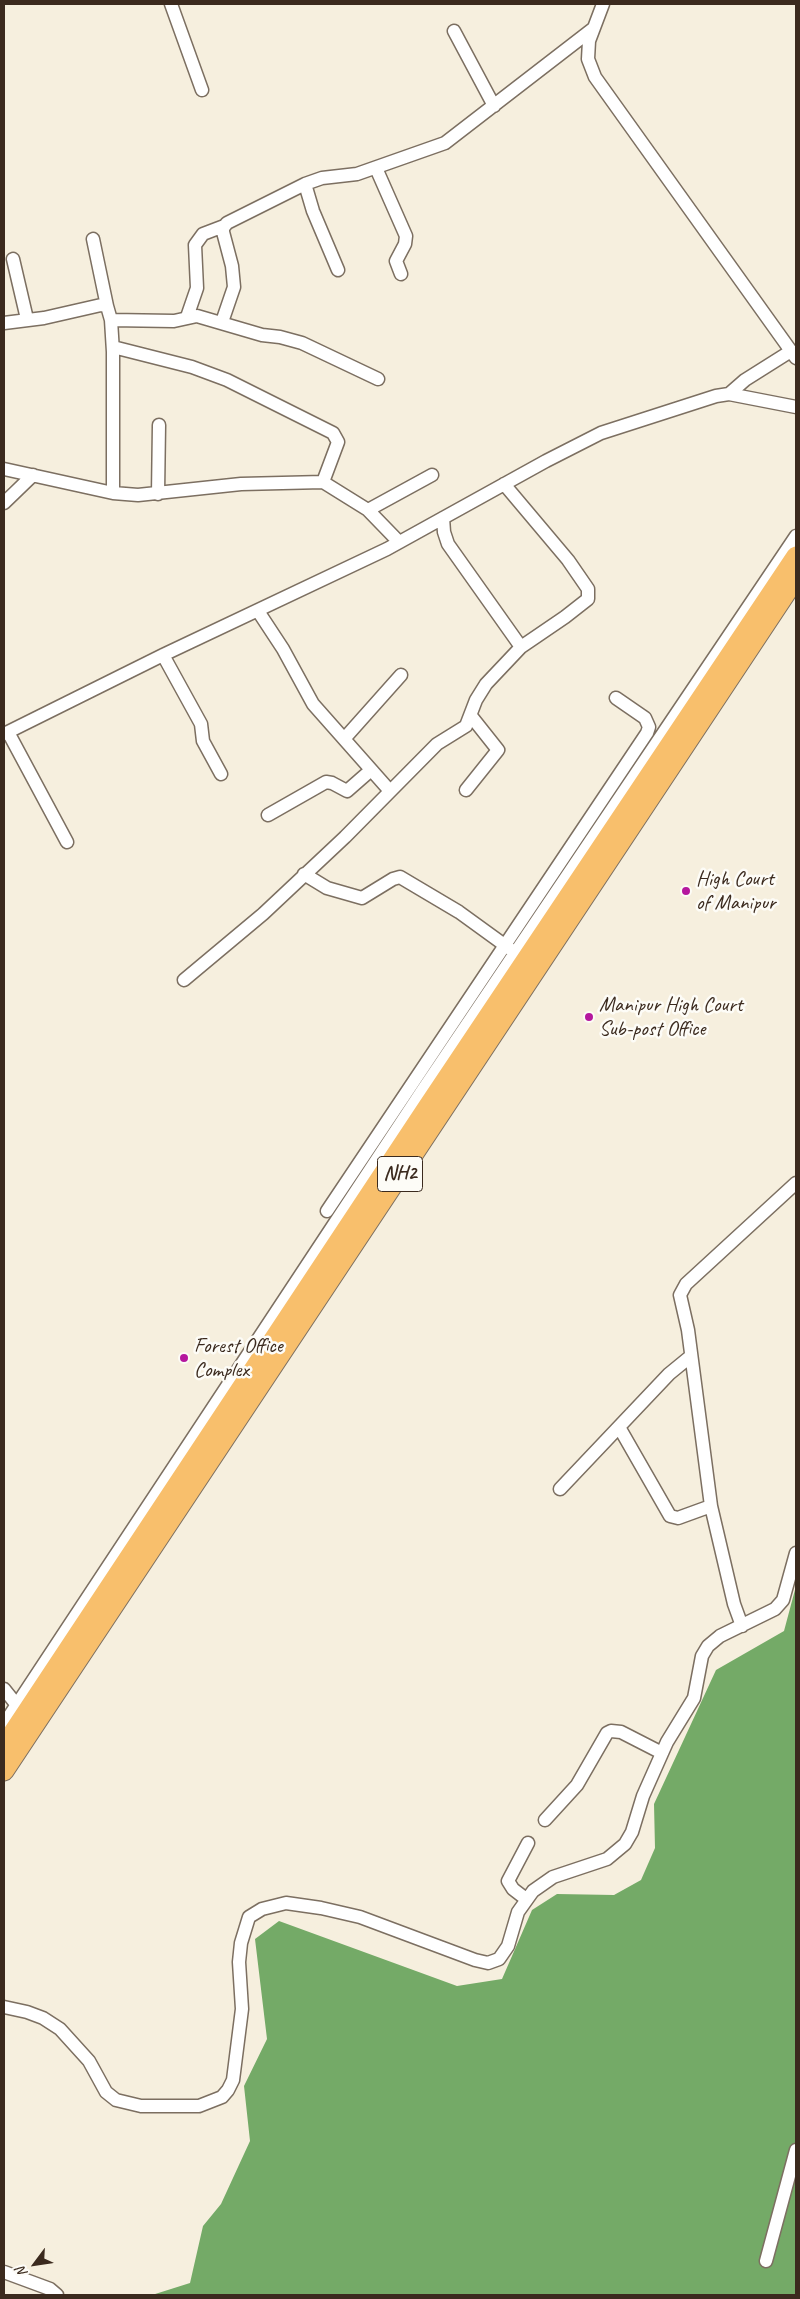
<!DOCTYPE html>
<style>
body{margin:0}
#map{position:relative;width:800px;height:2299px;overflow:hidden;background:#f6efde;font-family:Caveat,sans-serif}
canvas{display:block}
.frame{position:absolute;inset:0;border:5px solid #3b2a1e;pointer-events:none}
.north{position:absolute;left:10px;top:2239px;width:50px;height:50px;-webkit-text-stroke:4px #fdfcf7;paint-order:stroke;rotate:239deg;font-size:14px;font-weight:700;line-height:20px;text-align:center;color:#3b2a1e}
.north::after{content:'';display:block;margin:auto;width:18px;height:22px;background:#3b2a1e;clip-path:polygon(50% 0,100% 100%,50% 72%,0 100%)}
</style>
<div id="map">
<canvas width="800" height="2299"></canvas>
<div class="frame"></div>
<div class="north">N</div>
</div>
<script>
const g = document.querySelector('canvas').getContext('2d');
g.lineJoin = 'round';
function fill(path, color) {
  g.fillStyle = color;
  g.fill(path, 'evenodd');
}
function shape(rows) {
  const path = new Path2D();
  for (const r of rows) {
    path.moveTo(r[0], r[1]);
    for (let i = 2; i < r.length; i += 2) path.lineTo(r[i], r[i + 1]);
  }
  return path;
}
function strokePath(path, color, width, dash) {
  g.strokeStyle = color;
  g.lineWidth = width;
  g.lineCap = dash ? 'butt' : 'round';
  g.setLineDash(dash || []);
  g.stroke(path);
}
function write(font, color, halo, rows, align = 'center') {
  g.font = font + ' Caveat,sans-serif';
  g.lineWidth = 5;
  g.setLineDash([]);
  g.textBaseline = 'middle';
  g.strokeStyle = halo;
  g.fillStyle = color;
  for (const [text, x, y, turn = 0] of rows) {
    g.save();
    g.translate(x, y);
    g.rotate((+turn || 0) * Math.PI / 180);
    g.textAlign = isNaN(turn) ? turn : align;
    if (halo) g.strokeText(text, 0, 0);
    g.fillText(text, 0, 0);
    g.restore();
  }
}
const forest = shape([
 [796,1586,796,2295,152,2295,190,2283,203,2226,221,2204,250,2141,244,2086,267,2039,255,1939,279,1921,457,1986,502,1979,532,1910,557,1894,614,1895,641,1880,655,1848,654,1804,716,1670,784,1631]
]);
const minor = shape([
 [171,4,202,90],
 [603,4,589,41,588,59,595,77,796,358],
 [454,31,494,106],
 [376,168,406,236,405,244,396,261,401,274],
 [305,184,313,211,338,270],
 [93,239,107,306],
 [13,259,27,319],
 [187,317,197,288,195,245,203,234,224,226],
 [111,320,174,321,197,316,262,335,280,337,302,343,378,379],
 [222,322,234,287,232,266,223,232,223,228,227,223,305,184,322,178,357,174,445,143,594,28],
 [4,323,44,318,101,305,107,306,111,320,113,352,113,493],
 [113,347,192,367,227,380,333,433,338,442,323,482],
 [729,394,745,380,791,351],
 [4,469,113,493,138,495,241,484,323,482,368,510,399,542],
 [158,494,159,425],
 [4,503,33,475],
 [368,510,432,475],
 [443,518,444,532,448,544,521,647],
 [258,611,283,649,313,704,390,791],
 [163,655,201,724,203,741,221,774],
 [8,732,67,842],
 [4,734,163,655,387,549,546,461,601,433,716,396,729,394,796,407],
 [344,739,401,675],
 [466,790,498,750,471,716],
 [268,815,326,782,332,783,347,791,371,770],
 [304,874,327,888,362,898,393,879,400,877,459,912,510,949],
 [184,980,263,914,345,837,437,744,466,726,476,700,486,684,521,647,565,617,588,599,588,589,568,560,504,484],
 [327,1211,647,733,649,727,645,718,616,698],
 [619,1427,670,1516,678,1518,711,1506],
 [560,1489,669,1374,691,1356],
 [742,1626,734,1604,711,1506,688,1330,680,1295,686,1284,796,1183],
 [4,1689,16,1704],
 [4,1724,422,1091,796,536],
 [545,1820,577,1785,607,1733,611,1731,621,1732,662,1753],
 [526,1899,513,1889,508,1881,528,1843],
 [4,2007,27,2012,43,2018,60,2029,89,2061,106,2092,116,2100,141,2106,199,2106,222,2097,228,2090,233,2080,242,2009,239,1962,241,1943,249,1917,262,1909,286,1903,321,1908,360,1917,475,1960,488,1963,499,1959,508,1946,518,1912,533,1891,553,1877,607,1859,625,1844,632,1832,643,1796,667,1742,694,1698,702,1656,708,1646,720,1636,775,1609,783,1600,796,1553],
 [766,2261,796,2150],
 [4,2272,50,2289,57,2295]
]);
const highway = shape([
 [4,1746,426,1109,796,556],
 [4,1771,796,578]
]);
const markers = [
 [686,891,5,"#b5179e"],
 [589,1017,5,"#b5179e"],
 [184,1358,5,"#b5179e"]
];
const shields = [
 [400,1174,45]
];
const shieldNames = [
 ["NH2",400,1174]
];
const poiNames = [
 ["High Court",696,879],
 ["of Manipur",696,903],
 ["Manipur High Court",599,1005],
 ["Sub-post Office",599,1029],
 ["Forest Office",194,1346],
 ["Complex",194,1370]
];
fill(forest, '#74aa67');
strokePath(minor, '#7c6f61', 15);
strokePath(highway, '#7c6f61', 21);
strokePath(minor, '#fff', 12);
strokePath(highway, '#f8bf6c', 19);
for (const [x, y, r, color] of markers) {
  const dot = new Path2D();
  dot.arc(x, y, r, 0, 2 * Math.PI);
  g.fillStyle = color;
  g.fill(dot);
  strokePath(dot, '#fdfcf7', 2);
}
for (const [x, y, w] of shields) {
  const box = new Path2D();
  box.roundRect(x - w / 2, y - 17.5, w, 35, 4);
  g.fillStyle = '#fdfcf7';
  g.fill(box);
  strokePath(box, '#3b2a1e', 1);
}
write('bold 20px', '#3b2a1e', null, shieldNames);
write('21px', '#3b2a1e', '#fdfcf7', poiNames, 'left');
</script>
